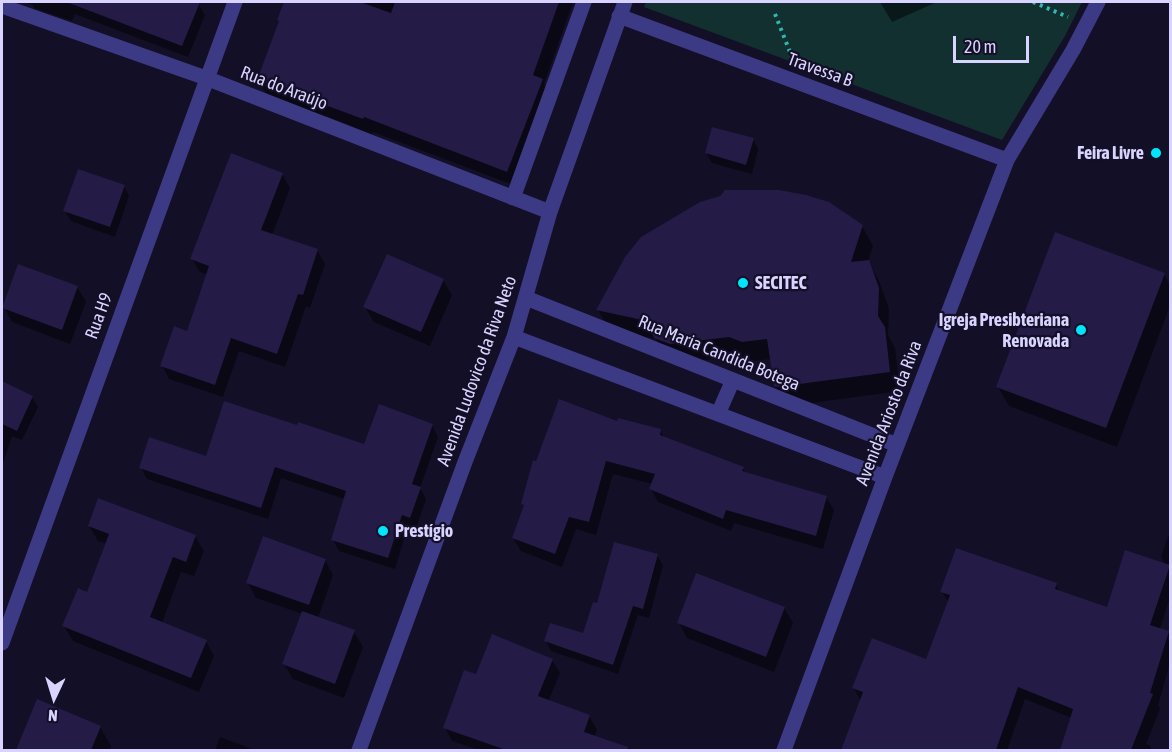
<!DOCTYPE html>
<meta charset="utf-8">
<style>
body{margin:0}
#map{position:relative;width:1172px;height:752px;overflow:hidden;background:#130f26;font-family:"Asap Condensed",sans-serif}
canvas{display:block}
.frame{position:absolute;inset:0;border:3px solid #d9d4ff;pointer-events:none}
.north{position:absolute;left:24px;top:668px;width:60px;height:60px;-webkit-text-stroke:4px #130f26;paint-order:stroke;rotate:184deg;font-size:16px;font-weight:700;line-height:24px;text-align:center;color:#d9d4ff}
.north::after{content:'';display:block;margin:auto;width:21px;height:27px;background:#d9d4ff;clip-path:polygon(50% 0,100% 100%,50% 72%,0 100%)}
.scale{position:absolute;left:953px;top:36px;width:76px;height:27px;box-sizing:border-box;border:3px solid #d9d4ff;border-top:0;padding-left:8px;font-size:18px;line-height:21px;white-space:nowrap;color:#d9d4ff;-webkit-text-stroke:4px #130f26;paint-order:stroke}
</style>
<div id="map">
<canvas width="1172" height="752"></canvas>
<div class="frame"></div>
<div class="north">N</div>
<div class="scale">20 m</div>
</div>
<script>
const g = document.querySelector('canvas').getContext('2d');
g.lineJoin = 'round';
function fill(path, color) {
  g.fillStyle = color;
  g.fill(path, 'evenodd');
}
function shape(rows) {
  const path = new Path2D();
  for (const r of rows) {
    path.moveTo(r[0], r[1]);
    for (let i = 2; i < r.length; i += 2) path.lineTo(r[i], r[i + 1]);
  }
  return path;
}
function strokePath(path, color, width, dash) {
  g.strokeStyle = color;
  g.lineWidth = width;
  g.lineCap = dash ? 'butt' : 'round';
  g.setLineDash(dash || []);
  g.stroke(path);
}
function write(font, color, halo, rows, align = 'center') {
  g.font = font + ' "Asap Condensed",sans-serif';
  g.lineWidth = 4.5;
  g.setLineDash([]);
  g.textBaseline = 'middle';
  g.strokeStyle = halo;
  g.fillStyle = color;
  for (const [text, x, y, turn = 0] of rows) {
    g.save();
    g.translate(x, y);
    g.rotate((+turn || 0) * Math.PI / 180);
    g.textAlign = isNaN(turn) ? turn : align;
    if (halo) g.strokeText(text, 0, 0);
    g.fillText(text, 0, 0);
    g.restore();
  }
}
const green = shape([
 [646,2,1082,2,1065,36,1002,140,644,7]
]);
const shadow = shape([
 [23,2,200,2,199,5,205,15,188,57,75,14,72,21,34,8,33,5],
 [286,2,573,2,544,84,551,96,516,186,373,132,372,134,326,116,325,118,267,95,258,80,280,24,278,20],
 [880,2,937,2,892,22],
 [753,139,758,149,752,174,712,163,706,153],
 [282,174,290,188,272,235,317,250,325,264,310,308,306,306,285,367,239,351,223,397,169,379,162,365,188,333,208,275,200,272,192,259],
 [124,186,129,196,115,237,71,221,65,211],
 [862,226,873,246,868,261,879,281,889,309,888,335,895,348,900,391,789,406,786,405,775,385,771,359,754,361,741,356,682,363,666,357,656,339,609,329,598,310],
 [1164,274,1170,285,1170,306,1117,447,1009,406,998,387],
 [443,280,452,295,430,346,374,322,365,307],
 [77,287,86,302,70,344,12,322,4,307],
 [2,383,32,397,38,407,22,440,12,436,2,466],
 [618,423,660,430,665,439,743,469,746,474,826,497,834,510,823,549,734,523,731,531,658,502,651,489,653,484,613,474,596,535,576,529,562,567,521,551,513,538,525,507,523,504],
 [432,425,438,437,420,488,426,499,416,528,408,525,395,569,339,551,333,540,345,499,281,478,268,519,147,479,141,468,207,458,365,446],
 [89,526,195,536,204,551,194,576,181,572,162,623,206,641,214,656,199,692,73,641,64,626,88,594,107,544,98,541],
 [1170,531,1170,597,1160,629,1168,632,1170,636,1170,663,1158,705,1160,709,1146,744,1149,745,1152,750,1062,750,1072,718,1025,699,1007,750,843,750,861,702,854,688,926,661,949,603,942,592,1056,585,1060,592,1108,609,1166,565,1161,557],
 [657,555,663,566,649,618,638,615,618,674,551,651,546,641,583,635,598,605],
 [325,560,333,575,318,618,354,632,363,647,344,698,293,679,284,664,303,614,256,598,248,583],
 [784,608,793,623,774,672,687,638,679,623],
 [552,660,560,673,548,702,589,716,597,730,594,737,634,750,479,750,452,741,445,728,477,676],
 [37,701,100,727,111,746,110,750,17,750],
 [220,737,255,750,215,750]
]);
const building = shape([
 [70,2,200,2,182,46,69,3],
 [284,2,360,2,391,13,395,2,559,2,533,75,543,79,507,172,364,117,363,119,317,102,317,104,257,80,279,21,277,20],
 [712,127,754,138,746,165,705,153],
 [231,153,283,173,261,230,318,249,303,295,298,294,277,354,231,338,215,385,160,366,174,326,187,331,209,266,190,259],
 [78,169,125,185,110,227,63,211],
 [725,190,779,190,806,195,829,202,863,225,851,262,869,260,879,288,878,316,885,327,890,372,777,387,774,386,767,339,742,342,729,337,670,344,654,338,647,321,596,310,625,257,641,237,700,202,720,196],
 [1055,232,1165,273,1106,428,996,387],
 [387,254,444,279,421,332,363,307],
 [18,264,78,286,62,330,2,308],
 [2,381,33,396,17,431,2,424],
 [559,399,617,421,618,418,661,429,660,435,744,467,742,471,827,496,816,536,726,510,723,519,649,489,655,474,606,461,589,522,569,517,555,554,512,538,524,505,521,504,533,460,536,461],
 [224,401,297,425,298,422,364,444,379,404,433,424,412,484,421,487,410,518,402,515,388,558,331,540,346,491,275,467,261,508,139,468,149,437,206,456],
 [98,498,196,535,186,562,173,557,150,617,207,640,191,678,62,626,78,588,87,592,109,534,88,526],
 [263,536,326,559,309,605,246,583],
 [614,542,658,554,643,609,633,606,613,665,544,641,550,623,583,633,593,602,597,603],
 [956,548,1057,583,1055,589,1107,607,1125,550,1170,565,1150,625,1169,631,1150,693,1153,694,1131,750,1060,750,1073,709,1018,687,996,750,841,750,863,692,852,688,872,638,926,659,950,595,940,592],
 [696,573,785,607,766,657,677,623],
 [302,611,355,630,335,684,282,664],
 [492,634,553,659,538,696,590,715,584,732,628,747,627,750,506,750,443,728,464,670,476,674],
 [37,699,101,726,91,750,16,750]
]);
const path = shape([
 [1033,2,1068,17],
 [775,14,792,57,791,60]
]);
const minor = shape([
 [2,6,206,78,550,212],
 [619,16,1007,160],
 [513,198,584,2],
 [526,298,897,445],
 [514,337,885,477],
 [718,414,733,380],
 [2,643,235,2],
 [359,750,465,462,514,337,550,212,625,2],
 [784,750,885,477,1007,160,1073,50,1098,2]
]);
const markers = [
 [1156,153,6,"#00e5ff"],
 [743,283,6,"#00e5ff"],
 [1081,330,6,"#00e5ff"],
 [383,531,6,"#00e5ff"]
];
const streetNames = [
 ["Travessa B",820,70,20],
 ["Rua do Araújo",284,88,21],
 ["Rua H9",99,316,-70],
 ["Rua Maria Candida Botega",719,353,22],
 ["Avenida Ludovico da Riva Neto",477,371,-70],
 ["Avenida Ariosto da Riva",889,413,-69]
];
const poiNames = [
 ["Feira Livre",1144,153],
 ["SECITEC",755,283,"left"],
 ["Igreja Presibteriana",1069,320],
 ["Renovada",1069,341],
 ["Prestígio",395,531,"left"]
];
fill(green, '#12302f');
fill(shadow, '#0007');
fill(building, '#241b47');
strokePath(path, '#2fb8b0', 4, [3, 4.5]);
strokePath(minor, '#3d3a85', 15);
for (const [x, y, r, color] of markers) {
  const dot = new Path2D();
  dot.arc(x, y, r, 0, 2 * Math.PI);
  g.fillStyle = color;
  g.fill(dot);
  strokePath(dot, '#130f26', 2);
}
write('18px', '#d9d4ff', '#130f26', streetNames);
write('bold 18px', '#d9d4ff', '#130f26', poiNames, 'right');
</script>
